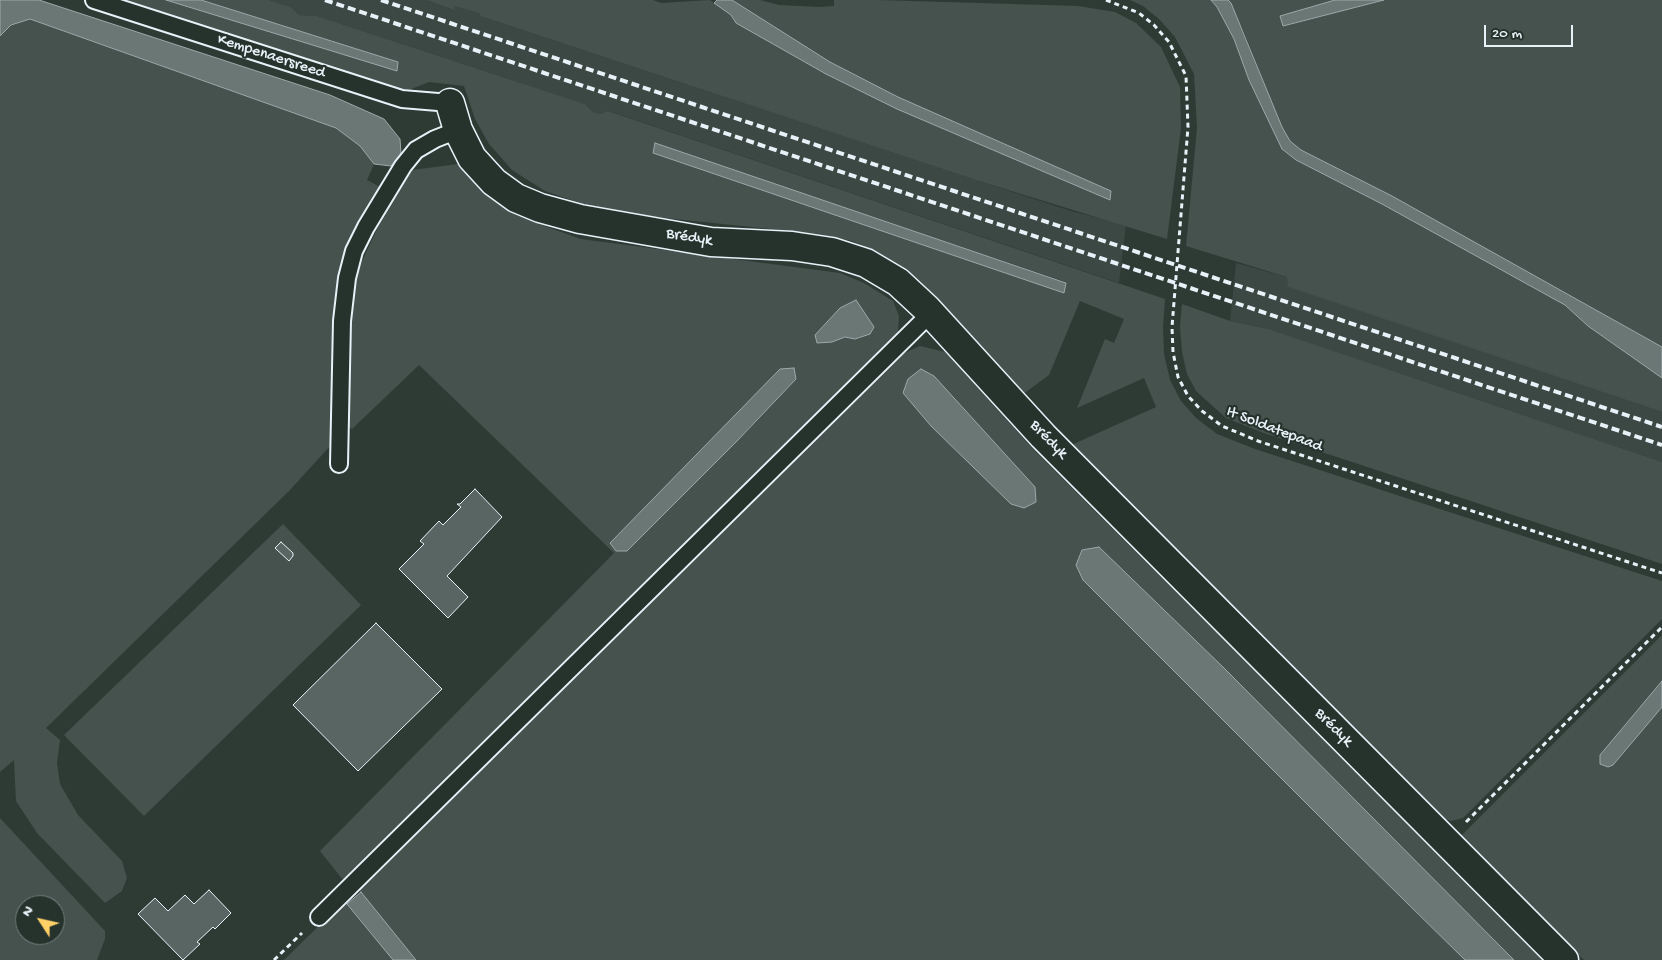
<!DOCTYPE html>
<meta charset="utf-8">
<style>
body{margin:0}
#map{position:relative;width:1662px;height:960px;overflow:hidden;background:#2e3b35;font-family:"Gochi Hand",sans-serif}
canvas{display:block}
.north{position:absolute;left:15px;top:895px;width:50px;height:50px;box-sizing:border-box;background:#26332d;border:1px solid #747f7e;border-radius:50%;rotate:305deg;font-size:14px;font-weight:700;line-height:20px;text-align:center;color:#e8f1f8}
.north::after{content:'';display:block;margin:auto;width:18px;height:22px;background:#ffd166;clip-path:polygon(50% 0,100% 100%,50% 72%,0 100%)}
.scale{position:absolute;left:1484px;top:25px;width:89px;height:22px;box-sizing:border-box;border:2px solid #e8f1f8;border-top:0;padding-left:6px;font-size:15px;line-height:18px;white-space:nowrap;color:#e8f1f8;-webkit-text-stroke:4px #26332d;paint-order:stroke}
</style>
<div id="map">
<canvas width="1662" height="960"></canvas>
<div class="north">N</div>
<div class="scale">20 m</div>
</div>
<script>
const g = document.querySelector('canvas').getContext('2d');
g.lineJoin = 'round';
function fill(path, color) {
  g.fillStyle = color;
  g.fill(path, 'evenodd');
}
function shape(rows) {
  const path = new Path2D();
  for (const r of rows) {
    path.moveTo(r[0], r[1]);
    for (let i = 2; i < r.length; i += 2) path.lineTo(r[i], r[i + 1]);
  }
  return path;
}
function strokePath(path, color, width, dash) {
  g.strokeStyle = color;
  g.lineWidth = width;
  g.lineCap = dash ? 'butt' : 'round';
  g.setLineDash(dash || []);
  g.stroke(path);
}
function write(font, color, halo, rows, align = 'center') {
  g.font = font + ' "Gochi Hand",sans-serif';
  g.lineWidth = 4.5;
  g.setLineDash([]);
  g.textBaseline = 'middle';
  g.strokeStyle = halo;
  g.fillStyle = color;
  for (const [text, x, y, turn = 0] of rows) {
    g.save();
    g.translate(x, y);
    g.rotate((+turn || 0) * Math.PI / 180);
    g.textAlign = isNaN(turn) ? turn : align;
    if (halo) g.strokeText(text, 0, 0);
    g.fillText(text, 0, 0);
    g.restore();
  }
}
const built = shape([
 [269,0,426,0,451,9,453,2,481,11,480,16,979,181,1071,211,1126,225,1119,283,609,111,600,114,593,112,585,104,317,16,299,15,291,7],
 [1236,263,1287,277,1289,287,1662,412,1662,462,1269,329,1230,321]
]);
const green = shape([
 [119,0,166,0,397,70,398,62,201,0,269,0,291,7,299,15,317,16,585,104,593,112,600,114,608,111,1165,299,1163,327,1164,354,1170,380,1181,401,1196,418,1217,434,1255,449,1662,581,1662,619,1463,818,1451,821,1441,818,1069,446,1156,407,1144,378,1077,408,1105,339,1114,343,1124,319,1080,301,1049,375,1022,395,911,276,878,252,852,241,819,234,646,216,592,207,545,191,512,170,489,144,475,119,464,86,429,82,409,90,390,88],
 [655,144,1066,282,1064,293,653,153],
 [426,0,653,0,661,3,710,0,731,15,736,23,1110,200,1111,191,898,97,830,62,732,0,760,0,779,5,819,7,834,6,834,0,878,0,1078,6,1115,12,1136,23,1161,47,1180,87,1181,128,1167,239,979,181,480,16,480,13,455,6,454,10],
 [1130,0,1211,0,1217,7,1234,39,1249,80,1282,149,1296,160,1382,204,1565,305,1588,326,1662,378,1662,412,1288,287,1287,277,1186,246,1197,128,1194,74,1175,37,1159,19,1143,6],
 [1228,0,1335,0,1281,16,1283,26,1384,0,1662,0,1662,347,1392,196,1301,150,1290,141,1282,128,1244,32],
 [30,19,336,128,360,146,374,164,367,180,380,187,348,253,338,282,334,320,332,444,289,491,46,728,60,740,57,763,60,784,78,815,122,861,127,878,122,891,105,903,37,833,16,801,14,760,0,772,0,36,11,25],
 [458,164,488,194,533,222,581,239,840,273,864,283,893,301,899,316,898,331,893,339,343,880,320,851,614,553,419,365,352,429,346,425,354,285,363,259,378,227,412,170],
 [874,327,870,334,855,339,845,337],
 [796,379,737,441,627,551],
 [1182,304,1230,321,1269,329,1662,462,1662,564,1261,432,1226,418,1196,391,1187,374,1182,352,1180,327],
 [920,346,945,352,1033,449,1543,960,1514,960,1225,669,1083,580,1465,960,416,960,357,888,900,355],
 [903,393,1011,504,931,426],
 [283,524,361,605,144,816,64,735],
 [1662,635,1662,681,1600,755,1613,765,1662,707,1662,960,1584,960,1460,837],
 [0,818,105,931,105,939,97,960,0,960],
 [25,905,55,905,55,935,25,935],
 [345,900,393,960,284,960]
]);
const water = shape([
 [0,0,39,0,330,95,384,119,400,139,401,154,391,166,374,164,360,146,336,128,30,19,11,25,0,36,0,0],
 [166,0,201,0,398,62,397,71,166,0],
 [717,0,732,0,830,62,898,97,1111,191,1110,200,897,109,826,74,736,23,731,15,714,3,717,0],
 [1211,0,1228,0,1231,3,1282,127,1290,141,1301,150,1392,196,1662,347,1662,378,1588,326,1565,305,1382,204,1296,160,1282,149,1249,80,1234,39,1217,7,1211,0],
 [1335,0,1384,0,1283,26,1280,16,1335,0],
 [655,143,1066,283,1064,293,653,153,655,143],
 [856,300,874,327,870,334,855,339,845,337,832,342,817,343,815,335,840,308,856,300],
 [794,368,796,379,737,441,627,551,616,551,610,543,780,369,794,368],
 [921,369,934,376,1035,487,1036,502,1024,508,1011,504,931,426,903,393,908,379,921,369],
 [1099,547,1225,669,1514,960,1465,960,1343,840,1083,580,1076,565,1082,550,1099,547],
 [1662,681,1662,707,1613,765,1608,767,1600,764,1600,755,1662,681],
 [361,892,416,960,393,960,347,904,361,892]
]);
const building = shape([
 [475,489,502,517,447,576,468,597,448,618,399,569,424,544,420,541,439,521,443,525,461,507,457,504,460,504,475,489],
 [281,542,293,553,293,556,289,561,275,548,281,542],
 [376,623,442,689,358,771,293,705,376,623],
 [209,890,231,913,215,929,213,927,197,942,200,944,183,960,138,914,155,898,168,911,185,895,194,904,209,890]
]);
const path = shape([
 [1106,0,1139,13,1154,25,1169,42,1186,76,1188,127,1172,327,1173,352,1178,377,1188,396,1202,411,1222,426,1258,441,1662,573],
 [1466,822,1662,627],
 [274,960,302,933]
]);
const service = shape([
 [94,0,402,99,450,103],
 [339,464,342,321,347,278,354,251,366,227,403,166,416,150,435,139,458,130],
 [319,917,931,313]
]);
const minor = shape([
 [450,103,458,130,472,158,494,182,516,198,540,208,580,219,711,242,792,246,832,252,866,263,898,282,926,308,1043,436,1564,960]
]);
const rail = shape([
 [325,0,1662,445],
 [381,0,1662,427]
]);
const streetNames = [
 ["Kempenaersreed",271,57,18],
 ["Brédyk",689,238,9],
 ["It Soldatepaad",1274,430,21],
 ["Brédyk",1048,440,46],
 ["Brédyk",1333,728,45]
];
fill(built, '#3b4843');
fill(green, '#45524e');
fill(water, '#6b7775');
strokePath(water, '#9da8a9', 1);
fill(building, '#596563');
strokePath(building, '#e8f1f8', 1);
strokePath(service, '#e8f1f8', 20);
strokePath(minor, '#e8f1f8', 31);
strokePath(path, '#e8f1f8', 3, [5, 4]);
strokePath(service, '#26332d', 16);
strokePath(minor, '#26332d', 28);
strokePath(rail, '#e8f1f8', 4, [8, 4]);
write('16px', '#e8f1f8', '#26332d', streetNames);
</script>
